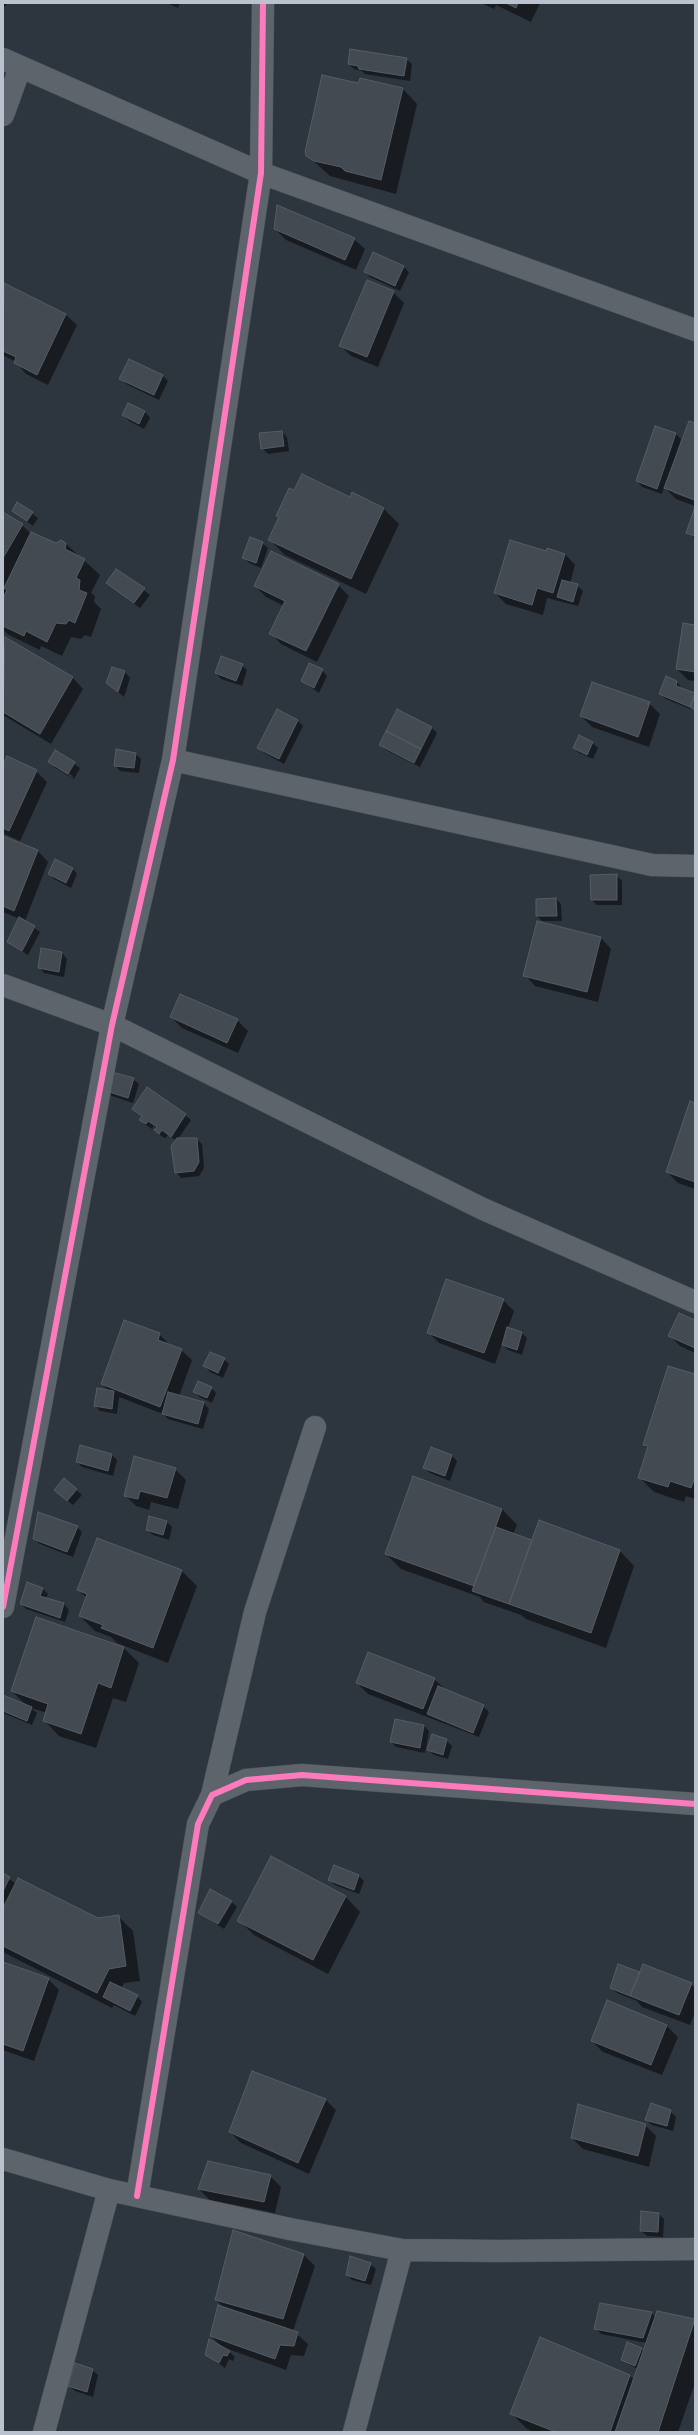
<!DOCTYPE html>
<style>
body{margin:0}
#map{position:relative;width:698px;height:2435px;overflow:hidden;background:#2d353e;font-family:Manrope,sans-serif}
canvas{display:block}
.frame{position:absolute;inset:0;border:4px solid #b9c2cd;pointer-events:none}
</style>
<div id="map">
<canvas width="698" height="2435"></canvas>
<div class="frame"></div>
</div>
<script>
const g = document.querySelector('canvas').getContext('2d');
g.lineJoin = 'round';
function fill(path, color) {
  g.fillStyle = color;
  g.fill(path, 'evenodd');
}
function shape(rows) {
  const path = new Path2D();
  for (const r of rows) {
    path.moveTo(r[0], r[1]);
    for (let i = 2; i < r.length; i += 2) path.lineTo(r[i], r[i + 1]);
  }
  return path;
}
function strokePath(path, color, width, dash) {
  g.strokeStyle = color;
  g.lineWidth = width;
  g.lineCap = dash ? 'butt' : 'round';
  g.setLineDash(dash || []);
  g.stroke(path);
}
const shadow = shape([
 [3,3,7,3,6,6,3,6],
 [167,3,180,3,178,8],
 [481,3,540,3,531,22,496,5,494,9],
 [406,59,412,64,410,81,365,74,362,71,354,69,349,64],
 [359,85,402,88,417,104,396,194,330,176,307,155],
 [275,229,354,239,365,249,356,270,286,240],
 [403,266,409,272,400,291,370,277,365,272],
 [4,284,66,315,77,325,48,385,26,374,16,362,3,355],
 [393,292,404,303,378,367,351,356,340,345],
 [163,376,168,381,159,400,126,384,121,379],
 [128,404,145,412,150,418,144,429,129,421,123,415],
 [695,424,695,499,674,491,673,493,695,501,695,506,676,499,664,487,662,494,642,487,637,481,656,427,676,434,681,439,675,458,677,458],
 [282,432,287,437,289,451,268,454,262,448],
 [295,492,350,499,352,494,384,509,399,524,366,594,285,555,270,540,280,518,277,515],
 [18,503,38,518,33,526,13,511],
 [695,510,695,538,687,532],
 [3,514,22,525,31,534,56,544,66,544,100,575,91,593,95,596,94,602,101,609,91,637,85,635,81,639,71,637,62,656,41,646,40,650,9,635,3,630],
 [262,543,268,548,261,568,249,563,244,558],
 [271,552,338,585,349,596,317,662,281,644,271,633,284,606,266,597,255,586],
 [546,553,565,554,575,565,570,583,577,585,583,591,578,606,547,598,543,615,506,604,495,593],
 [117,570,150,595,140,608,107,583],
 [695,626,695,681,688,680,677,669],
 [5,639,73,678,83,689,51,744,3,715,3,642],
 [242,665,247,670,242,686,221,679,216,673],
 [112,668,125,672,130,678,124,697,107,683],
 [322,670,327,676,319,693,302,681],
 [677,682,682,689,695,694,695,711,666,699,660,694],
 [649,703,660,714,649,747,592,727,581,716],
 [278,710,298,721,303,726,284,764,264,753,259,748],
 [397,711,432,728,437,733,420,767,386,750,380,744],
 [580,736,593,743,598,748,593,759,579,753,574,748],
 [117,750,136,754,141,759,139,773,120,771,115,765],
 [55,751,80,768,74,779,49,762],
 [54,765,73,776,72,778,54,767],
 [3,760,36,771,47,782,20,841,3,833],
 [3,837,38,851,48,862,25,921,40,932,28,955,8,942,20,919,3,912],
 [72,868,77,874,71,888,54,879,49,874],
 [616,875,622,881,622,905,597,905,592,900],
 [556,899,561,904,562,921,542,921,537,916],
 [601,938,611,949,598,1002,535,986,525,975],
 [62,953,67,959,64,977,44,973,39,967],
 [171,1017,237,1020,248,1031,238,1053,182,1028],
 [133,1079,139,1084,133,1103,112,1096,107,1091],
 [695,1104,695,1189,678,1183,667,1172],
 [134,1109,185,1115,191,1120,178,1139,197,1139,202,1144,204,1168,199,1176,181,1178,176,1172,177,1141,168,1135,165,1138,161,1136,154,1126,152,1129,146,1125,140,1120,143,1117],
 [503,1300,514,1311,508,1328,522,1333,527,1338,522,1355,508,1350,502,1344,495,1364,439,1343,428,1332],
 [695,1321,695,1353,680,1346,669,1335],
 [159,1334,170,1345,181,1350,192,1360,179,1396,204,1403,209,1409,203,1429,168,1419,163,1414,119,1397,117,1414,100,1411,95,1405,109,1391,102,1384],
 [224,1359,229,1364,223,1378,210,1372,205,1366],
 [695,1375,695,1499,686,1496,684,1502,654,1492,639,1477,648,1448,644,1445],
 [211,1388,216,1393,212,1403,200,1397,194,1392],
 [431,1448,452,1456,457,1461,450,1481,430,1473,424,1468],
 [112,1455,117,1460,113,1476,82,1467,77,1462],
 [175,1469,186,1480,178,1509,151,1502,149,1510,136,1506,125,1495],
 [76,1490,82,1495,73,1505,61,1495],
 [502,1509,517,1525,513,1534,532,1541,619,1550,634,1566,606,1648,526,1619,521,1615,484,1602,480,1597,401,1569,386,1554],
 [167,1522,172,1527,169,1540,153,1535,147,1530],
 [77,1527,82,1532,73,1557,40,1544,34,1539],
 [182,1571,197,1586,168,1663,117,1643,111,1637,95,1631,80,1616,87,1598,78,1590],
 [42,1588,48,1594,46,1599,64,1604,69,1610,65,1622,26,1609,21,1604],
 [124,1648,139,1663,126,1702,113,1698,96,1748,59,1736,44,1720,47,1713,31,1708,37,1713,32,1725,3,1713,3,1696,27,1706,12,1691],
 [434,1679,445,1689,483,1706,489,1712,479,1737,368,1694,357,1683],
 [424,1726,429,1731,425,1753,396,1747,391,1742],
 [446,1740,452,1746,448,1759,434,1755,428,1749],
 [3,1874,16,1884,98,1919,118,1916,133,1931,140,1981,124,1983,121,1989,137,1996,142,2002,135,2016,114,2005,112,2008,3,1952],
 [359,1876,364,1881,359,1894,335,1885,329,1880],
 [345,1896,360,1912,328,1974,254,1935,239,1920],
 [231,1901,237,1907,224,1929,199,1913],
 [3,1963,48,1979,59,1990,34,2061,3,2050],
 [639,1973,691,1984,695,1988,695,2013,690,2025,642,2007,637,2001,617,1993,611,1988],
 [608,2002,667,2026,678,2037,662,2075,603,2052,592,2041],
 [325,2099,336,2110,309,2174,241,2143,230,2132],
 [670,2111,676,2117,673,2131,652,2125,646,2120],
 [645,2125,656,2136,649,2167,583,2149,572,2138],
 [270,2176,281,2187,275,2213,210,2200,199,2189],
 [659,2214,664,2219,663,2237,647,2236,641,2231],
 [234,2231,304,2255,315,2266,293,2331,308,2344,304,2356,291,2355,286,2370,225,2348,235,2357,233,2361,229,2359,225,2368,206,2354,221,2346,211,2336,224,2308,216,2300],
 [370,2264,376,2269,371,2285,352,2280,347,2274],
 [601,2304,652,2313,656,2317,657,2312,695,2320,695,2383,678,2432,534,2432,527,2429,512,2414,540,2339,630,2376,634,2380,637,2369,622,2360,641,2349,644,2351,647,2343,601,2334,596,2328],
 [92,2370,98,2375,93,2397,75,2391,69,2386]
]);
const building = shape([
 [506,3,518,3,516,8,506,3],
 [350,49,407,58,404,76,359,69,358,66,348,64,350,49],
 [322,75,358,83,360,78,403,88,381,180,345,171,341,167,314,161,306,156,305,152,322,75],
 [277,205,355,238,345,260,274,229,277,205],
 [373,252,404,266,395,286,364,272,373,252],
 [367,280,394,291,367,357,339,346,367,280],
 [4,283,66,314,37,375,14,363,16,357,3,351,4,283],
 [129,359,163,375,154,395,119,379,129,359],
 [128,403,145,411,139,424,122,415,128,403],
 [689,421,695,423,695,500,664,488,689,421],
 [655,426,676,433,657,489,636,481,655,426],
 [282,431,284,446,261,449,259,433,282,431],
 [302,474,350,497,352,492,384,508,351,579,268,540,279,517,276,516,289,488,294,490,302,474],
 [17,502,33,512,27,521,12,511,17,502],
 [695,507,695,536,686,533,695,507],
 [3,512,23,524,3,558,3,512],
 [31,532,56,543,61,540,66,543,65,549,85,559,76,578,80,580,79,590,87,593,75,623,69,620,66,624,56,623,47,642,26,631,24,636,3,626,3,598,7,590,4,588,31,532],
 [250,537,263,542,256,563,242,558,250,537],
 [510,540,546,551,547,548,565,554,553,593,537,588,532,605,494,593,510,540],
 [271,551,339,584,306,651,269,634,285,601,254,586,271,551],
 [116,569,145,588,134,603,106,583,116,569],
 [562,580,578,584,573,602,557,597,562,580],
 [683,623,695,625,695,672,676,669,683,623],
 [5,637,73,677,40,734,3,712,5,637],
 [221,656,243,664,236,681,215,673,221,656],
 [309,663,323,669,314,688,301,681,309,663],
 [112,667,125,671,118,692,106,683,112,667],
 [666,676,677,681,676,686,695,693,690,707,659,694,666,676],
 [592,682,650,702,638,737,580,716,592,682],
 [695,695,695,711,690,707,695,695],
 [277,709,298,720,279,759,257,748,277,709],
 [397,709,432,727,421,749,386,731,397,709],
 [386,731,421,749,414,763,379,745,386,731],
 [579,735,593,742,587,755,573,748,579,735],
 [116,749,136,753,134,768,114,766,116,749],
 [55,750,75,762,68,774,48,762,55,750],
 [7,756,37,770,9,831,3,828,3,765,7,756],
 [3,836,38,850,14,911,3,906,3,836],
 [55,859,73,868,66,883,48,874,55,859],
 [617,874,617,900,591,900,590,875,617,874],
 [556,898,557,916,536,916,536,899,556,898],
 [19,917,35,926,22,951,7,942,19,917],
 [537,921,601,937,587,992,523,976,537,921],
 [41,948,62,952,59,972,38,968,41,948],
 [180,994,238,1019,227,1043,170,1017,180,994],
 [112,1072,134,1078,128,1098,106,1091,112,1072],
 [147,1087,186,1114,171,1137,162,1130,159,1134,154,1130,157,1127,148,1121,146,1124,139,1120,142,1116,132,1109,147,1087],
 [690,1101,695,1103,695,1182,666,1172,690,1101],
 [177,1138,197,1138,199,1162,194,1171,175,1173,171,1146,177,1138],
 [446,1279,504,1299,484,1353,427,1333,446,1279],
 [679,1313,695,1320,695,1348,668,1336,679,1313],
 [124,1320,160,1333,158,1340,182,1349,160,1407,101,1384,124,1320],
 [507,1327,522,1332,517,1350,502,1345,507,1327],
 [210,1352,225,1358,218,1373,203,1366,210,1352],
 [668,1366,695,1374,695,1477,691,1488,670,1481,668,1487,638,1478,648,1446,643,1445,668,1366],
 [198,1381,212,1387,207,1398,193,1392,198,1381],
 [97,1388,114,1391,112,1409,94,1406,97,1388],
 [168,1392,204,1402,198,1424,162,1414,168,1392],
 [80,1445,112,1454,108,1471,76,1462,80,1445],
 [431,1447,452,1455,445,1476,423,1468,431,1447],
 [134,1456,176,1468,167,1498,140,1491,138,1499,124,1496,134,1456],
 [413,1476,502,1509,474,1586,385,1554,413,1476],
 [64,1478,77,1489,67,1501,54,1490,64,1478],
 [38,1512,78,1526,67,1552,33,1539,38,1512],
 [149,1516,167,1521,163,1535,146,1530,149,1516],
 [539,1520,620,1550,591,1633,509,1604,539,1520],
 [496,1527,532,1540,509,1604,472,1591,496,1527],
 [97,1538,182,1570,153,1648,101,1628,103,1625,79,1616,87,1594,77,1590,97,1538],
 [27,1582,43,1588,40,1596,64,1603,60,1618,20,1604,27,1582],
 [36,1617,124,1647,111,1688,98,1683,81,1734,43,1721,48,1704,11,1691,36,1617],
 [368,1652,435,1678,423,1709,356,1683,368,1652],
 [438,1686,484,1705,473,1733,427,1714,438,1686],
 [3,1695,32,1707,27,1721,3,1711,3,1695],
 [395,1719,424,1725,420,1748,390,1742,395,1719],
 [432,1734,447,1739,443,1755,427,1750,432,1734],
 [271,1856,346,1896,313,1960,237,1921,271,1856],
 [334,1865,359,1875,354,1890,328,1880,334,1865],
 [3,1873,10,1877,3,1891,3,1873],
 [18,1878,98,1918,119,1915,126,1966,109,1969,97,1993,3,1946,3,1908,18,1878],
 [210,1889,232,1901,218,1924,198,1913,210,1889],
 [3,1962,49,1978,23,2051,3,2044,3,1962],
 [618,1964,640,1972,630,1996,610,1988,618,1964],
 [643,1964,692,1983,679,2015,630,1996,643,1964],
 [110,1982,138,1995,130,2011,103,1997,110,1982],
 [607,2000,667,2025,651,2065,591,2041,607,2000],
 [252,2071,326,2099,298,2163,229,2132,252,2071],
 [651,2103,671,2110,667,2126,645,2120,651,2103],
 [578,2104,646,2124,638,2156,571,2138,578,2104],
 [208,2161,271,2175,264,2202,198,2189,208,2161],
 [641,2211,659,2213,658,2232,640,2231,641,2211],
 [233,2230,304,2254,283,2319,215,2300,233,2230],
 [350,2256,371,2263,365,2281,346,2275,350,2256],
 [600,2303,652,2312,643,2338,594,2329,600,2303],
 [218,2305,298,2332,294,2346,280,2345,275,2359,210,2336,218,2305],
 [657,2311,695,2319,658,2432,615,2432,657,2311],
 [540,2337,630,2375,610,2432,556,2432,510,2414,540,2337],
 [209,2339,230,2351,227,2356,223,2355,219,2363,205,2355,209,2339],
 [627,2342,642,2348,635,2366,621,2360,627,2342],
 [75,2363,93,2369,87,2392,68,2386,75,2363]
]);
const street = shape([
 [3,59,261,173,695,330],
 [3,115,20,68],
 [173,760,652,865,695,866],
 [3,985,112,1025,483,1209,695,1302],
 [3,1607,112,1025,173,760,261,173,263,3],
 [212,1795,255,1612,315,1427],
 [3,2159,109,2190,290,2229,402,2250,500,2251,695,2249],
 [137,2196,198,1824,212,1795,246,1780,302,1775,695,1804],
 [44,2432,109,2190],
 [354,2432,402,2250]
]);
const cycleway = shape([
 [3,1607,112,1025,173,760,261,173,263,3],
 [137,2196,198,1824,212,1795,246,1780,302,1775,695,1804]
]);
fill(shadow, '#0007');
fill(building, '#434a51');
strokePath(building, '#565c65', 1);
strokePath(street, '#4c5158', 23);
strokePath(street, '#5e646b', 22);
strokePath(cycleway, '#fd7abc', 6);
</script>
